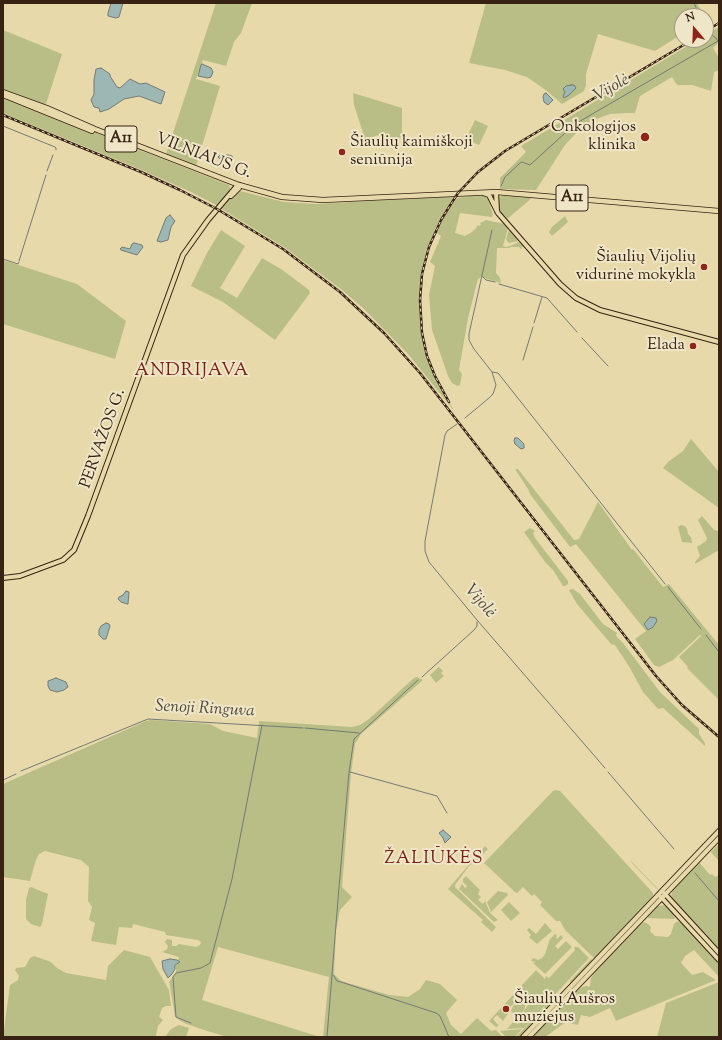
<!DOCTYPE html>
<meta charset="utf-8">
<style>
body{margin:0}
#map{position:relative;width:722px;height:1040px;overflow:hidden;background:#e7d9aa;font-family:"Sorts Mill Goudy",serif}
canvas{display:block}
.frame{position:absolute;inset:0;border:4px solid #372213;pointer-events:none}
.north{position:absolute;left:674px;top:8px;width:40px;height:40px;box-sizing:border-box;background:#efe6c8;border:1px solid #a59880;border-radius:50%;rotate:341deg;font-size:11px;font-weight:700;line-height:16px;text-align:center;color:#372213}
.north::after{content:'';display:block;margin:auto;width:14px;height:18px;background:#8f2418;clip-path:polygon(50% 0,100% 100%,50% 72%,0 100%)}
</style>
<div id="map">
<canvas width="722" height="1040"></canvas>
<div class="frame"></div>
<div class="north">N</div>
</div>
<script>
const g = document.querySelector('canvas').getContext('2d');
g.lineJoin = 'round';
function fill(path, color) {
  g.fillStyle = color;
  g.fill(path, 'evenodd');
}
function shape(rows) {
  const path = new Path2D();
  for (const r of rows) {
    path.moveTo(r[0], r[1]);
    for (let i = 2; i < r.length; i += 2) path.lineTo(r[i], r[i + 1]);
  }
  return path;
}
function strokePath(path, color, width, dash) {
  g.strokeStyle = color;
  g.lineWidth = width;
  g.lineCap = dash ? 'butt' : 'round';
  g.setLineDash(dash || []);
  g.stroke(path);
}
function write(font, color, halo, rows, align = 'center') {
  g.font = font + ' "Sorts Mill Goudy",serif';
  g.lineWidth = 4;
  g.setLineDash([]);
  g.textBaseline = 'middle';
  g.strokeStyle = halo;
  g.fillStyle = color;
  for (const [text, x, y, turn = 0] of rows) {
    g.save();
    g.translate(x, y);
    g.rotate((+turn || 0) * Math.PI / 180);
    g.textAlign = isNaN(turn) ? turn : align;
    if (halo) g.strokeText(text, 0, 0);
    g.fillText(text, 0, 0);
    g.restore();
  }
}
const green = shape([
 [216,3,252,3,241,33,234,42,226,66,203,60,196,79,220,86,196,166,166,154],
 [486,3,697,3,704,16,682,16,682,34,655,51,598,34,586,74,586,85,584,91,562,104,547,91,527,77,505,70,469,63],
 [719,27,719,42,713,48,719,58,719,70,714,72,711,91,692,85,677,85,672,77,640,96,635,113,626,113,610,114,591,121,580,129,565,145,536,190,500,189,500,178,526,152,521,146,697,40,706,40,706,35],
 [3,30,62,54,46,104,43,105,3,90],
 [353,93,402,108,402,137,382,144,379,135,365,139,354,105],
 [3,96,229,185,231,190,218,206,189,191,137,168,3,113],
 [475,120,488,126,479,145,466,139],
 [240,191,284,202,316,204,454,196,439,220,428,247,422,274,419,300,421,334,427,356,438,384,455,412,408,354,363,308,342,290,284,247,220,208,224,203],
 [485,196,489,199,493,215,492,217,460,213,455,233,465,236,472,232,477,227,476,226,481,225,480,223,486,220,495,222,505,224,508,228,503,246,506,247,510,246,519,242,523,246,521,249,519,247,510,247,510,248,497,248,496,273,500,278,501,283,481,277,478,279,468,318,459,370,462,374,460,385,457,386,452,383,448,376,432,330,429,295,435,266,430,262,441,236,436,233,444,216,457,198,470,196],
 [501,196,502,195,533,197,506,220,499,211,498,198],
 [565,216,568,222,552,236,549,232,552,227],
 [221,230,245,246,220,288,237,298,262,258,281,269,309,290,310,293,275,340,223,302,191,286,207,253],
 [509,230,511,230,514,234,518,241,509,243,507,241,506,239],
 [3,260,77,284,126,321,115,359,3,324],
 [691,439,719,472,719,508,663,468,668,462,683,451],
 [515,469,518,469,574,540,579,539,598,502,632,550,633,549,663,587,669,584,719,645,719,700,687,668,688,667,679,657,701,636,700,635,673,660,659,667,654,665,635,639,646,631,576,544,570,547,530,494,528,489],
 [702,516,714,530,719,531,719,550,695,564,695,562,700,556,697,547,706,541,707,538,698,520],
 [681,525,685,526,687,529,688,534,691,537,692,543,682,542,678,527],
 [530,528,535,531,533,533,535,538,568,581,568,584,565,586,563,586,553,570,545,562,524,532],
 [573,589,580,594,603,624,617,633,616,636,623,643,660,692,699,729,699,734,705,743,705,746,663,708,658,709,643,692,630,668,615,645,611,644,577,604,569,590],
 [439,667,443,671,441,673,444,676,436,683,430,675],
 [417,677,423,680,361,734,355,744,351,774,342,887,352,897,340,910,336,931,334,974,341,981,389,995,408,997,420,989,426,980,440,984,457,1000,446,1013,451,1025,461,1034,477,1018,491,1031,496,1030,503,1037,323,1037,329,977,218,947,202,1000,320,1037,228,1037,204,1030,184,1023,175,1017,170,986,169,982,176,972,176,965,180,962,178,960,179,957,162,952,167,949,168,946,165,942,167,939,172,940,172,946,176,946,179,944,196,947,200,945,201,942,198,940,166,935,165,932,133,924,132,928,119,927,116,945,91,941,95,923,89,920,92,907,88,901,89,867,81,860,45,851,39,854,36,860,30,881,3,877,3,784,146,721,151,720,210,724,223,731,257,738,259,721,352,727,360,725,369,719,414,678],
 [556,790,560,791,653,893,653,896,595,959,565,930,560,921,556,921,540,905,542,902,534,894,532,896,523,887,517,893,515,892,484,863,553,791],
 [719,844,719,861,711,852],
 [485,846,488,849,476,861,469,866,455,885,455,887,496,927,492,932,481,922,483,920,448,889],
 [631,861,659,890,659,891,631,862],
 [699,862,710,875,712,874,715,877,719,875,719,950,672,899,671,896,673,889],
 [466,876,480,890,478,894,481,897,478,900,483,904,485,901,490,913,498,920,494,922,459,889,462,884,465,888,467,886,463,882,463,879],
 [31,887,48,894,42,924,40,927,31,924,26,919,26,900,29,888],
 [498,891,507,893,508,895,491,912,487,902],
 [509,902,520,913,511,921,501,910],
 [663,905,669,909,675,917,674,919,648,918,648,916,655,907],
 [678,921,687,928,719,963,719,977,694,950,685,956,681,963,692,975,703,972,716,980,616,1021,610,1008,590,1017,581,1015,578,1025,566,1022,545,1037,532,1037,576,992,582,987,587,986,589,987,590,986,591,978,594,973,607,957,634,929,642,922,647,923,651,927,650,931,655,936,668,937,671,934,674,924],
 [545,923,552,931,537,944,529,937,531,935,527,930,529,928,536,934],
 [555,934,557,936,556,937,557,939,561,935,563,938,555,946,558,949,566,941,572,947,545,974,533,963,536,962,531,961,533,958,538,960,542,958,545,954,550,939],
 [574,947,578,947,589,958,524,1028,507,1029,513,1022,518,1024,522,1020,521,1015,528,1005,529,1002,529,1000,523,994,510,1007,507,1006,503,1010,506,1014,509,1012,503,1021,497,1015,493,1019,499,1026,498,1026,496,1027,489,1021,536,970,545,979,546,976,549,978,575,950],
 [124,950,150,957,169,990,171,1006,166,1006,162,1008,159,1017,163,1020,158,1026,156,1035,157,1037,3,1037,10,985,18,980,19,976,15,970,16,968,25,967,30,958,34,956,51,962,57,968,66,973,106,980,108,966],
 [591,959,593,961,571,984,570,983,570,981],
 [719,982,719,1037,657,1037,666,1003],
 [557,998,556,1000,521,1037,516,1037,548,1003],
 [523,1000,526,1003,524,1010,520,1014,517,1012,514,1014,511,1011,513,1006,519,1001],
 [179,1025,189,1028,186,1037,165,1037,171,1029],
 [522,1029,515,1037,506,1037,500,1031]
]);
const water = shape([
 [111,3,123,3,119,17,116,18,108,16,108,13,111,3],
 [202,64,211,68,213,72,211,77,208,78,198,76,201,65,202,64],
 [101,68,110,74,110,76,117,87,120,88,130,79,140,84,146,83,165,92,161,104,139,96,124,99,109,109,100,112,99,108,94,107,91,100,94,94,94,80,96,69,101,68],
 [571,85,574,85,576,88,569,95,564,98,563,96,565,92,563,89,566,86,571,85],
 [546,93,553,100,548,105,544,102,543,97,544,94,546,93],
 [220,155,229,155,232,156,233,158,229,161,220,159,218,157,220,155],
 [170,215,175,221,171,227,168,240,161,242,157,241,166,218,170,215],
 [134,243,142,245,143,247,137,255,121,250,120,249,122,247,130,249,132,244,134,243],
 [515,438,518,438,524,444,524,448,521,449,515,444,514,441,515,438],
 [126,591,129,592,128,604,127,604,121,602,118,599,119,597,123,595,126,591],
 [650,617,656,618,657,621,653,627,648,630,644,624,650,617],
 [106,623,109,624,110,626,106,639,103,639,99,635,99,630,101,626,106,623],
 [56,678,66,682,68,687,64,690,57,692,50,690,48,686,48,681,56,678],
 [443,830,451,837,445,843,443,838,439,833,443,830],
 [170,959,177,960,180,962,175,965,175,969,172,974,168,978,163,969,162,961,170,959]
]);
const stream = shape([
 [694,3,700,16],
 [3,126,55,147,56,148,56,150],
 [47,171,53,155],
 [501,186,505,177,520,163,522,162,530,165,575,124,718,41,716,38,709,33],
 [3,259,18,264,19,262],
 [19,261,46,175],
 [483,277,486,280,495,282],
 [499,284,547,298,577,332],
 [534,323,542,297],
 [582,338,608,366],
 [523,360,533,327],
 [492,372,498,373,665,584],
 [465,418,489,398,493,394,496,385,492,372,474,349,469,340,469,334,492,230],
 [457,424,447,431,445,435,425,541,425,551,429,562,477,620,605,768],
 [668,587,701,629],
 [706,635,719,652],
 [422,677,474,630,477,626,477,622],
 [305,728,359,733],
 [21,771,148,719,303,728],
 [350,772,437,796,447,813],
 [608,772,674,849],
 [3,780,16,774],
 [695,873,719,901],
 [333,975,337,981,341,982,436,1013,440,1016,449,1037],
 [191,1023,176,1017,173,977,176,973,201,968,210,963,232,879,262,725],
 [327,1037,339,887,349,772,354,739,418,680]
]);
const major = shape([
 [496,192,497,211],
 [483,193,489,195,498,213,560,284,576,298,600,310,719,342],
 [231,196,239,188,239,185],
 [3,578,20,576,28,573,63,560,74,550,88,516,183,255,208,220,236,187,239,185],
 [664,893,719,953],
 [660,896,719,960],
 [523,1037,719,831],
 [529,1037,719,838]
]);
const highway = shape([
 [3,92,47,108,95,129,239,185,282,197,323,200,496,192,719,211],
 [3,95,92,131]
]);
const rail = shape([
 [706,31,719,23],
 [3,115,141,172,180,190,217,209,283,249,340,292,384,333,420,373,656,676,682,705,719,737],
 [449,402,435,376,427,356,422,333,420,300,422,274,429,247,441,220,449,207,458,193,478,172,505,151,692,40]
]);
const markers = [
 [645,137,5,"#8f2418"],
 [342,152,4,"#8f2418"],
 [704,267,4,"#8f2418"],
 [693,346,4,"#8f2418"],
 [506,1009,4,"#8f2418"]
];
const shields = [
 [121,139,32],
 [572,198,32]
];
const shieldNames = [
 ["A11",121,139],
 ["A11",572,198]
];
const poiNames = [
 ["Onkologijos",636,128],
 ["klinika",636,146],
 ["Šiaulių kaimiškoji",350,143,"left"],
 ["seniūnija",350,161,"left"],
 ["Šiaulių Vijolių",696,258],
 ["vidurinė mokykla",696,276],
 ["Elada",685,346],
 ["Šiaulių Aušros",514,1000,"left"],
 ["muziejus",514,1018,"left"]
];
const streetNames = [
 ["VILNIAUS G.",203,157,21],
 ["PERVAŽOS G.",104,439,-70]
];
const waterNames = [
 ["Vijolė",612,89,-30],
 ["Vijolė",479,602,49],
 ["Senoji Ringuva",205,710,3]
];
const quarterNames = [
 ["ANDRIJAVA",192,372],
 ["ŽALIŪKĖS",434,860]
];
fill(green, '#b9be86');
fill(water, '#9db7b5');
strokePath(water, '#747b74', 1);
strokePath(stream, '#747b74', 1);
strokePath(major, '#372213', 6);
strokePath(highway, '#372213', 6);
strokePath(major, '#e7d9aa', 4);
strokePath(highway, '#e7d9aa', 4.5);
strokePath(rail, '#372213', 2.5);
strokePath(rail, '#efe6c8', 1, [3]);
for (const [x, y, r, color] of markers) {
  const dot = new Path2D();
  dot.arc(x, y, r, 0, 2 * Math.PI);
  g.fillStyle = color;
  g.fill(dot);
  strokePath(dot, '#efe6c8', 1.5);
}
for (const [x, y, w] of shields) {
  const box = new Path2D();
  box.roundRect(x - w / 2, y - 13, w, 26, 3);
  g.fillStyle = '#efe6c8';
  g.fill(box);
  strokePath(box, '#372213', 1);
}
write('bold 15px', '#372213', null, shieldNames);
write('16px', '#372213', '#efe6c8', poiNames, 'right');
write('16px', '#372213', '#efe6c8', streetNames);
write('italic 17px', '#50473c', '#efe6c8', waterNames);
g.letterSpacing = '1px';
write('18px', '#7a1f14', '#efe6c8', quarterNames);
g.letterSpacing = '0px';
</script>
